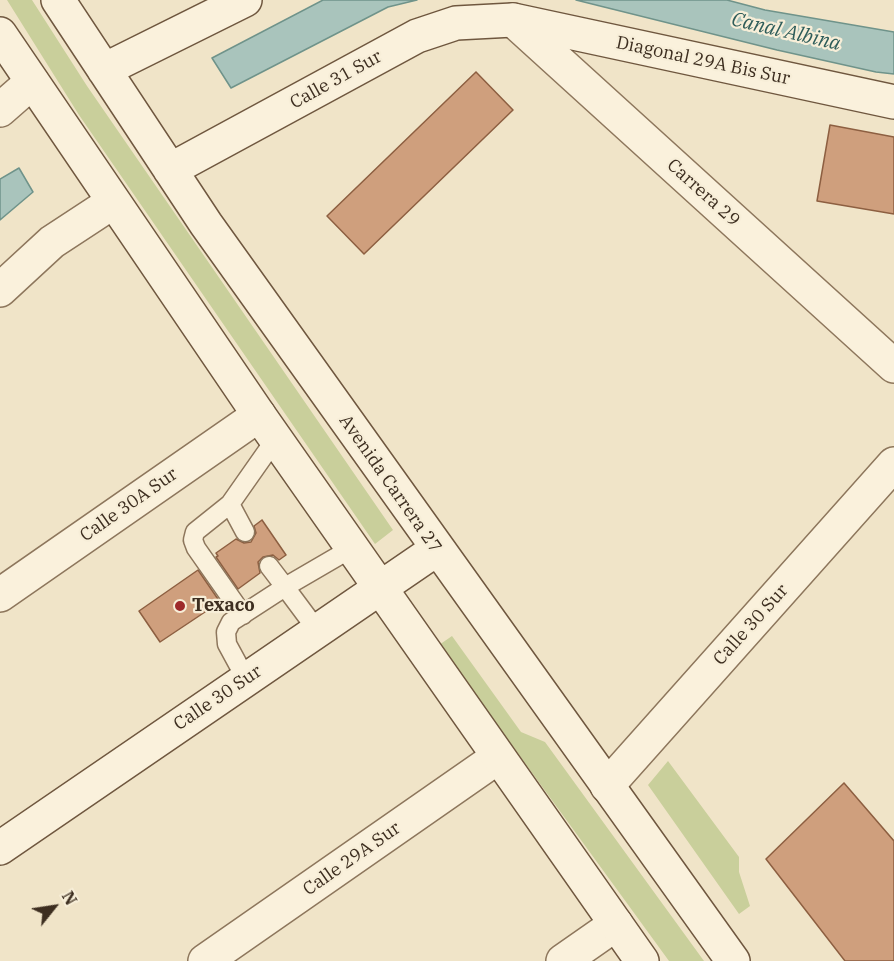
<!DOCTYPE html>
<style>
body{margin:0}
#map{position:relative;width:894px;height:961px;overflow:hidden;background:#f0e4c8;font-family:"IBM Plex Serif",serif}
canvas{display:block}
.north{position:absolute;left:24px;top:877px;width:60px;height:60px;-webkit-text-stroke:4px #f7eed8;paint-order:stroke;rotate:60deg;font-size:16px;font-weight:700;line-height:24px;text-align:center;color:#3d2e20}
.north::after{content:'';display:block;margin:auto;width:21px;height:27px;background:#3d2e20;clip-path:polygon(50% 0,100% 100%,50% 72%,0 100%)}
</style>
<div id="map">
<canvas width="894" height="961"></canvas>
<div class="north">N</div>
</div>
<script>
const g = document.querySelector('canvas').getContext('2d');
g.lineJoin = 'round';
function fill(path, color) {
  g.fillStyle = color;
  g.fill(path, 'evenodd');
}
function shape(rows) {
  const path = new Path2D();
  for (const r of rows) {
    path.moveTo(r[0], r[1]);
    for (let i = 2; i < r.length; i += 2) path.lineTo(r[i], r[i + 1]);
  }
  return path;
}
function strokePath(path, color, width, dash) {
  g.strokeStyle = color;
  g.lineWidth = width;
  g.lineCap = dash ? 'butt' : 'round';
  g.setLineDash(dash || []);
  g.stroke(path);
}
function write(font, color, halo, rows, align = 'center') {
  g.font = font + ' "IBM Plex Serif",serif';
  g.lineWidth = 4.5;
  g.setLineDash([]);
  g.textBaseline = 'middle';
  g.strokeStyle = halo;
  g.fillStyle = color;
  for (const [text, x, y, turn = 0] of rows) {
    g.save();
    g.translate(x, y);
    g.rotate((+turn || 0) * Math.PI / 180);
    g.textAlign = isNaN(turn) ? turn : align;
    if (halo) g.strokeText(text, 0, 0);
    g.fillText(text, 0, 0);
    g.restore();
  }
}
const green = shape([
 [7,0,32,0,87,86,393,530,375,544,79,115],
 [452,636,521,732,545,742,704,961,669,961,439,645],
 [668,761,739,857,739,872,750,906,739,914,648,785]
]);
const water = shape([
 [323,0,417,0,388,7,231,88,212,58,323,0],
 [576,0,727,0,765,10,894,32,894,74,876,72,777,50,576,0],
 [19,168,33,192,0,220,0,179,19,168]
]);
const building = shape([
 [476,72,513,110,364,254,327,216,476,72],
 [830,125,894,137,894,214,817,201,830,125],
 [262,520,286,555,279,560,273,555,263,557,258,562,260,573,238,589,216,557,218,556,216,553,236,539,244,543,251,542,256,533,254,526,262,520],
 [198,570,220,602,160,642,139,611,198,570],
 [844,783,894,841,894,961,845,961,766,859,844,783]
]);
const lane = shape([
 [230,504,195,532,193,540,196,548,243,615],
 [245,532,230,504,277,437],
 [269,566,285,587,352,548],
 [246,679,227,644,226,632,231,622,285,587,317,630]
]);
const street = shape([
 [513,20,894,366],
 [0,110,32,82],
 [0,290,52,242,113,202],
 [0,595,259,415],
 [607,786,894,464],
 [205,961,498,757],
 [563,961,616,924]
]);
const secondary = shape([
 [58,0,206,224,733,961],
 [0,34,259,415,642,961],
 [104,70,245,0],
 [170,170,417,36,456,23,513,20,894,102],
 [0,848,437,549]
]);
const markers = [
 [180,606,6,"#9e2a2b"]
];
const streetNames = [
 ["Diagonal 29A Bis Sur",703,61,12],
 ["Calle 31 Sur",336,80,-29],
 ["Carrera 29",703,193,42],
 ["Avenida Carrera 27",390,484,55],
 ["Calle 30A Sur",129,505,-35],
 ["Calle 30 Sur",751,625,-48],
 ["Calle 30 Sur",218,698,-34],
 ["Calle 29A Sur",352,859,-35]
];
const poiNames = [
 ["Texaco",192,606]
];
const waterNames = [
 ["Canal Albina",786,32,13]
];
fill(green, '#c9cf9b');
fill(water, '#a9c4bc');
strokePath(water, '#6f938a', 1.5);
fill(building, '#cf9f7d');
strokePath(building, '#8d5f41', 1.5);
strokePath(lane, '#8d765c', 21);
strokePath(street, '#8d765c', 36);
strokePath(secondary, '#6f573f', 36);
strokePath(lane, '#faf1dc', 18);
strokePath(street, '#faf1dc', 33);
strokePath(secondary, '#faf1dc', 33);
for (const [x, y, r, color] of markers) {
  const dot = new Path2D();
  dot.arc(x, y, r, 0, 2 * Math.PI);
  g.fillStyle = color;
  g.fill(dot);
  strokePath(dot, '#f7eed8', 2);
}
write('18px', '#3d2e20', '#f7eed8', streetNames);
write('bold 18px', '#3d2e20', '#f7eed8', poiNames, 'left');
write('italic 20px', '#2f5d5a', '#f7eed8', waterNames);
</script>
